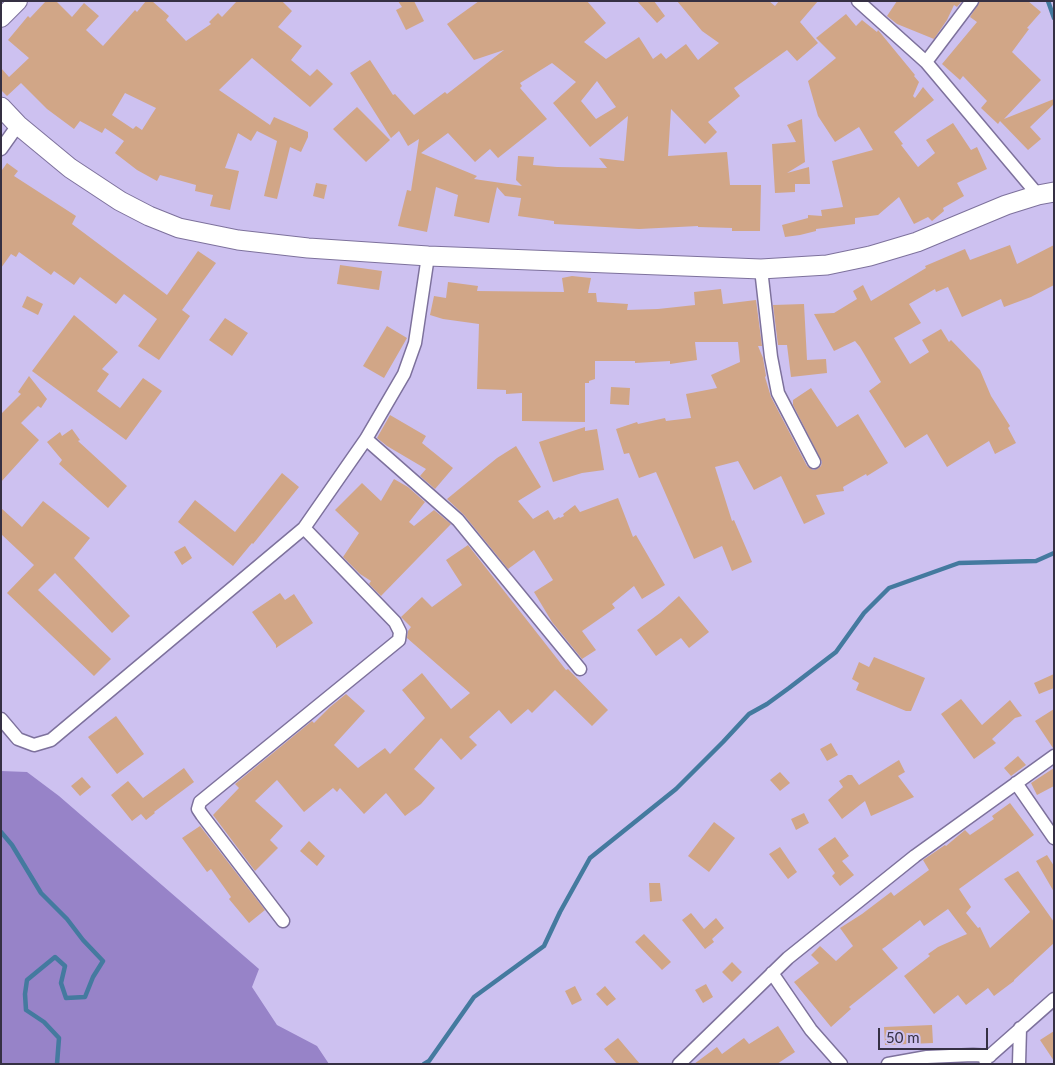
<!DOCTYPE html>
<style>
body{margin:0}
#map{position:relative;width:1055px;height:1065px;overflow:hidden;background:#cdc1f0;font-family:Lato,sans-serif}
canvas{display:block}
.frame{position:absolute;inset:0;border:2px solid #353043;pointer-events:none}
.scale{position:absolute;left:878px;top:1028px;width:110px;height:22px;box-sizing:border-box;border:2px solid #353043;border-top:0;padding-left:6px;font-size:15px;line-height:18px;white-space:nowrap;color:#353043;-webkit-text-stroke:4px #cdc1f0;paint-order:stroke}
</style>
<div id="map">
<canvas width="1055" height="1065"></canvas>
<div class="frame"></div>
<div class="scale">50 m</div>
</div>
<script>
const g = document.querySelector('canvas').getContext('2d');
g.lineJoin = 'round';
function fill(path, color) {
  g.fillStyle = color;
  g.fill(path, 'evenodd');
}
function shape(rows) {
  const path = new Path2D();
  for (const r of rows) {
    path.moveTo(r[0], r[1]);
    for (let i = 2; i < r.length; i += 2) path.lineTo(r[i], r[i + 1]);
  }
  return path;
}
function strokePath(path, color, width, dash) {
  g.strokeStyle = color;
  g.lineWidth = width;
  g.lineCap = dash ? 'butt' : 'round';
  g.setLineDash(dash || []);
  g.stroke(path);
}
const forest = shape([
 [1,771,27,772,59,796,259,969,252,987,277,1025,317,1046,329,1064,1,1064]
]);
const stream = shape([
 [1048,1,1054,18],
 [1,832,12,845,41,893,67,919,83,940,103,961,93,977,85,997,66,998,61,983,65,966,55,957,27,980,25,994,26,1010,44,1022,59,1038,57,1064],
 [424,1064,429,1061,474,997,544,946,560,912,590,858,676,789,723,742,749,714,767,704,789,688,836,652,864,613,889,588,959,563,1036,561,1054,553]
]);
const building = shape([
 [46,1,56,1,72,17,84,3,99,16,86,30,103,46,135,10,137,12,146,1,152,1,169,16,166,20,186,41,211,24,209,22,218,13,222,17,237,1,282,1,292,11,278,27,302,46,291,60,310,76,317,69,333,84,310,107,252,58,219,90,270,125,274,117,308,132,308,137,301,152,290,147,277,199,264,196,277,141,257,131,251,141,238,133,225,168,239,171,230,210,210,206,213,195,195,191,196,185,160,175,157,181,137,170,115,153,124,141,105,128,102,133,80,121,74,129,47,109,21,83,7,96,1,90,1,68,9,77,29,58,8,40,28,16,30,18],
 [125,93,156,108,142,130,136,126,133,129,112,115],
 [398,1,414,1,424,21,406,30,396,10,402,7],
 [479,1,587,1,606,23,584,42,606,59,639,37,653,59,661,53,666,59,686,44,698,60,719,43,702,31,677,1,769,1,775,6,779,1,818,1,800,22,818,43,797,61,787,50,734,88,740,96,708,122,717,132,705,144,671,109,668,156,727,152,730,185,761,185,760,231,732,231,732,228,698,227,698,226,639,229,554,224,554,221,518,216,521,198,505,196,497,187,489,223,454,216,458,195,436,187,427,232,398,226,407,190,411,191,419,139,408,146,399,131,391,138,350,73,370,60,393,95,395,94,414,115,445,92,447,94,504,50,474,60,447,24],
 [552,63,576,82,553,103,590,147,628,116,624,161,599,158,607,168,557,167,533,165,534,157,518,156,516,180,522,186,474,179,477,176,421,153,448,133,475,162,490,149,498,158,547,119,520,88,522,86,520,83],
 [597,81,616,107,596,119,581,101],
 [637,1,654,1,665,16,657,23],
 [897,1,962,1,957,7,954,5,947,20,934,39,897,24,887,16],
 [980,1,1028,1,1041,12,1027,28,1029,29,1012,52,1041,80,1004,119,1054,99,1054,104,1030,127,1041,139,1028,150,1000,121,998,124,981,108,987,101,963,76,960,80,942,64,977,22,970,17],
 [846,14,856,26,862,20,877,32,878,30,915,75,914,76,919,82,913,96,915,98,923,87,934,100,894,132,903,144,901,145,918,167,935,153,926,140,953,123,971,150,977,147,987,169,957,183,964,196,943,208,944,211,932,221,928,217,914,224,899,197,878,215,855,218,855,224,816,229,816,231,800,235,785,237,782,225,808,218,808,215,822,216,821,210,843,207,832,161,873,150,859,127,835,142,818,116,808,81,836,58,816,38],
 [357,107,390,140,366,162,333,129],
 [802,119,805,162,787,173,809,167,810,184,795,184,795,192,775,193,772,144,796,142,787,125],
 [7,163,18,171,14,176,76,216,72,224,167,295,198,251,216,263,182,310,190,316,159,360,138,346,157,319,124,294,116,304,80,277,74,285,54,271,51,275,19,252,16,257,11,254,1,268,1,169,2,170],
 [316,183,327,185,324,199,313,196],
 [1010,245,1017,264,1054,245,1054,285,1031,297,1004,307,1001,299,962,317,948,287,936,292,935,289,909,304,921,323,894,338,910,364,929,352,922,340,941,329,949,342,951,340,980,370,991,396,1010,426,1008,428,1016,443,995,454,989,441,947,467,927,434,905,448,869,391,881,382,860,347,855,341,834,351,814,314,834,313,857,299,853,291,863,285,871,301,926,268,925,266,965,249,970,260],
 [340,265,382,271,379,290,337,284],
 [572,276,591,278,588,293,596,293,597,302,628,304,627,310,658,309,695,305,694,292,721,289,723,304,756,300,762,346,758,346,763,358,766,376,765,377,771,397,807,466,813,470,817,469,821,466,822,462,793,405,793,400,811,388,837,427,858,414,888,463,867,476,866,474,843,487,844,491,816,495,825,514,804,524,781,476,754,490,738,461,715,467,732,521,734,520,752,562,732,571,722,546,694,559,656,472,639,478,629,453,624,454,616,429,637,422,638,424,665,418,666,421,691,418,686,394,717,388,711,375,740,362,738,342,695,342,697,360,670,364,670,361,635,363,635,361,595,361,595,379,589,381,589,383,585,383,585,422,522,421,522,393,506,394,506,390,477,389,479,324,443,319,430,315,434,296,446,298,448,282,478,286,477,291,564,292,562,278],
 [27,296,43,304,38,315,22,307],
 [804,304,807,360,826,359,827,373,791,377,787,345,778,345,773,305],
 [74,315,118,352,102,369,109,374,97,391,120,408,143,378,162,391,126,440,32,371],
 [225,318,248,333,232,356,209,340],
 [387,326,407,338,384,378,363,366],
 [29,376,47,399,41,408,38,406,21,423,39,440,1,482,1,414,21,394,18,392],
 [611,387,630,388,629,405,610,404],
 [390,415,426,436,422,443,453,468,435,489,420,476,426,469,387,446,377,438],
 [585,427,585,431,597,429,604,470,582,473,553,482,539,442],
 [72,429,80,440,78,441,127,486,108,508,59,464,62,460,47,442,60,432,62,436],
 [516,446,541,487,518,501,533,519,548,510,554,520,559,517,560,518,564,516,563,514,575,505,580,512,618,498,633,537,636,535,665,585,642,599,634,586,612,604,615,608,582,631,596,650,582,659,552,622,534,592,553,580,534,550,508,569,464,515,447,499,497,458],
 [282,473,299,487,253,544,252,543,233,566,178,522,195,500,235,532],
 [394,479,408,487,425,502,409,522,414,526,434,510,451,524,381,596,369,584,371,581,360,574,343,557,359,533,335,510,362,483,381,501],
 [43,501,90,538,74,558,130,616,112,633,55,573,38,590,111,659,94,676,7,593,34,565,1,534,1,508,22,527],
 [468,545,566,670,568,669,608,710,592,726,555,690,532,713,528,709,511,724,499,710,469,737,477,745,461,760,441,738,414,769,435,788,421,804,405,816,386,793,364,814,340,788,337,792,333,788,304,812,277,780,255,801,283,826,270,840,278,848,255,871,213,815,239,788,235,784,312,721,314,723,330,707,346,694,365,711,334,745,358,768,385,748,390,754,425,718,402,690,422,673,451,709,470,693,407,638,408,631,411,627,401,617,422,597,432,607,462,585,446,560],
 [185,546,192,558,182,565,174,552],
 [280,593,285,600,294,594,313,623,276,648,276,645,252,612],
 [679,596,709,632,689,648,681,638,656,656,637,630,660,613],
 [874,657,925,678,911,711,906,711,856,690,859,683,852,679,859,662,869,667],
 [1054,674,1054,688,1039,694,1034,683],
 [961,699,982,725,1010,700,1022,716,1015,718,992,739,996,743,974,759,941,714],
 [1054,709,1054,748,1053,748,1035,721],
 [116,716,144,754,117,774,88,737],
 [831,743,838,755,827,761,820,749],
 [1018,756,1026,765,1011,776,1004,768],
 [899,760,905,772,898,776,914,797,871,816,865,801,842,819,828,800,843,787,839,781,848,775,852,775,859,785],
 [184,768,194,782,154,812,155,813,146,820,141,814,132,821,111,795,128,781,143,798],
 [1054,768,1054,786,1037,795,1031,783],
 [780,772,790,783,780,791,770,780],
 [82,777,91,787,80,796,71,786],
 [1010,803,1034,835,959,889,971,907,966,913,978,928,980,927,990,948,1030,912,1004,879,1018,871,1054,922,1054,943,1014,980,1014,981,994,996,988,988,966,1005,958,995,934,1014,904,976,930,956,928,954,938,947,967,934,948,909,924,926,920,920,885,947,882,949,898,968,849,1007,851,1009,831,1027,794,982,819,963,811,955,820,946,836,961,853,946,840,928,862,914,891,892,894,896,929,870,923,860,945,845,946,846,965,830,970,835,994,819,992,816],
 [804,813,809,823,796,830,791,819],
 [714,822,735,838,709,872,688,856],
 [200,826,265,910,249,923,229,899,231,897,211,869,207,872,182,838],
 [835,837,849,856,842,861,854,875,840,886,832,876,835,873,818,849],
 [309,841,325,856,317,866,300,851],
 [780,847,797,872,788,879,769,854],
 [1047,855,1054,866,1054,892,1036,861],
 [649,883,660,883,662,901,650,902],
 [691,913,704,929,716,918,724,928,712,939,714,942,705,949,682,920],
 [644,934,671,962,662,970,635,942],
 [732,962,742,972,732,982,722,972],
 [706,984,713,997,703,1003,695,990],
 [575,986,582,1000,572,1005,565,991],
 [605,986,616,999,607,1006,596,994],
 [932,1025,933,1043,885,1045,884,1027],
 [778,1026,795,1052,777,1064,694,1064,717,1047,722,1054,744,1038,749,1044],
 [1054,1031,1054,1061,1040,1040],
 [618,1038,640,1064,617,1064,604,1049]
]);
const street = shape([
 [858,1,926,62,1038,195],
 [926,62,972,1],
 [1,149,18,125],
 [761,269,771,357,778,393,814,462],
 [366,439,458,520,580,669],
 [1,719,18,739,34,745,51,740,304,528,366,439,404,374,415,343,428,256],
 [1016,783,1054,838],
 [283,921,202,815,198,809,200,802,399,640,400,632,395,622,304,528],
 [772,973,811,1030,841,1064],
 [985,1060,1054,999],
 [679,1064,788,958,915,856,1054,756],
 [888,1064,927,1057,973,1055,990,1056],
 [1019,1064,1020,1028]
]);
const secondary = shape([
 [1,18,18,1]
]);
const primary = shape([
 [1,107,18,125,70,168,120,201,149,216,179,228,238,240,308,248,428,256,761,269,827,265,870,256,917,242,1006,205,1038,195,1054,192]
]);
fill(forest, '#9783c8');
strokePath(stream, '#447a9f', 4.5);
fill(building, '#d1a687');
strokePath(street, '#7d719c', 15);
strokePath(secondary, '#7d719c', 20);
strokePath(primary, '#7d719c', 21);
strokePath(street, '#fff', 12);
strokePath(secondary, '#fff', 18);
strokePath(primary, '#fff', 19);
</script>
